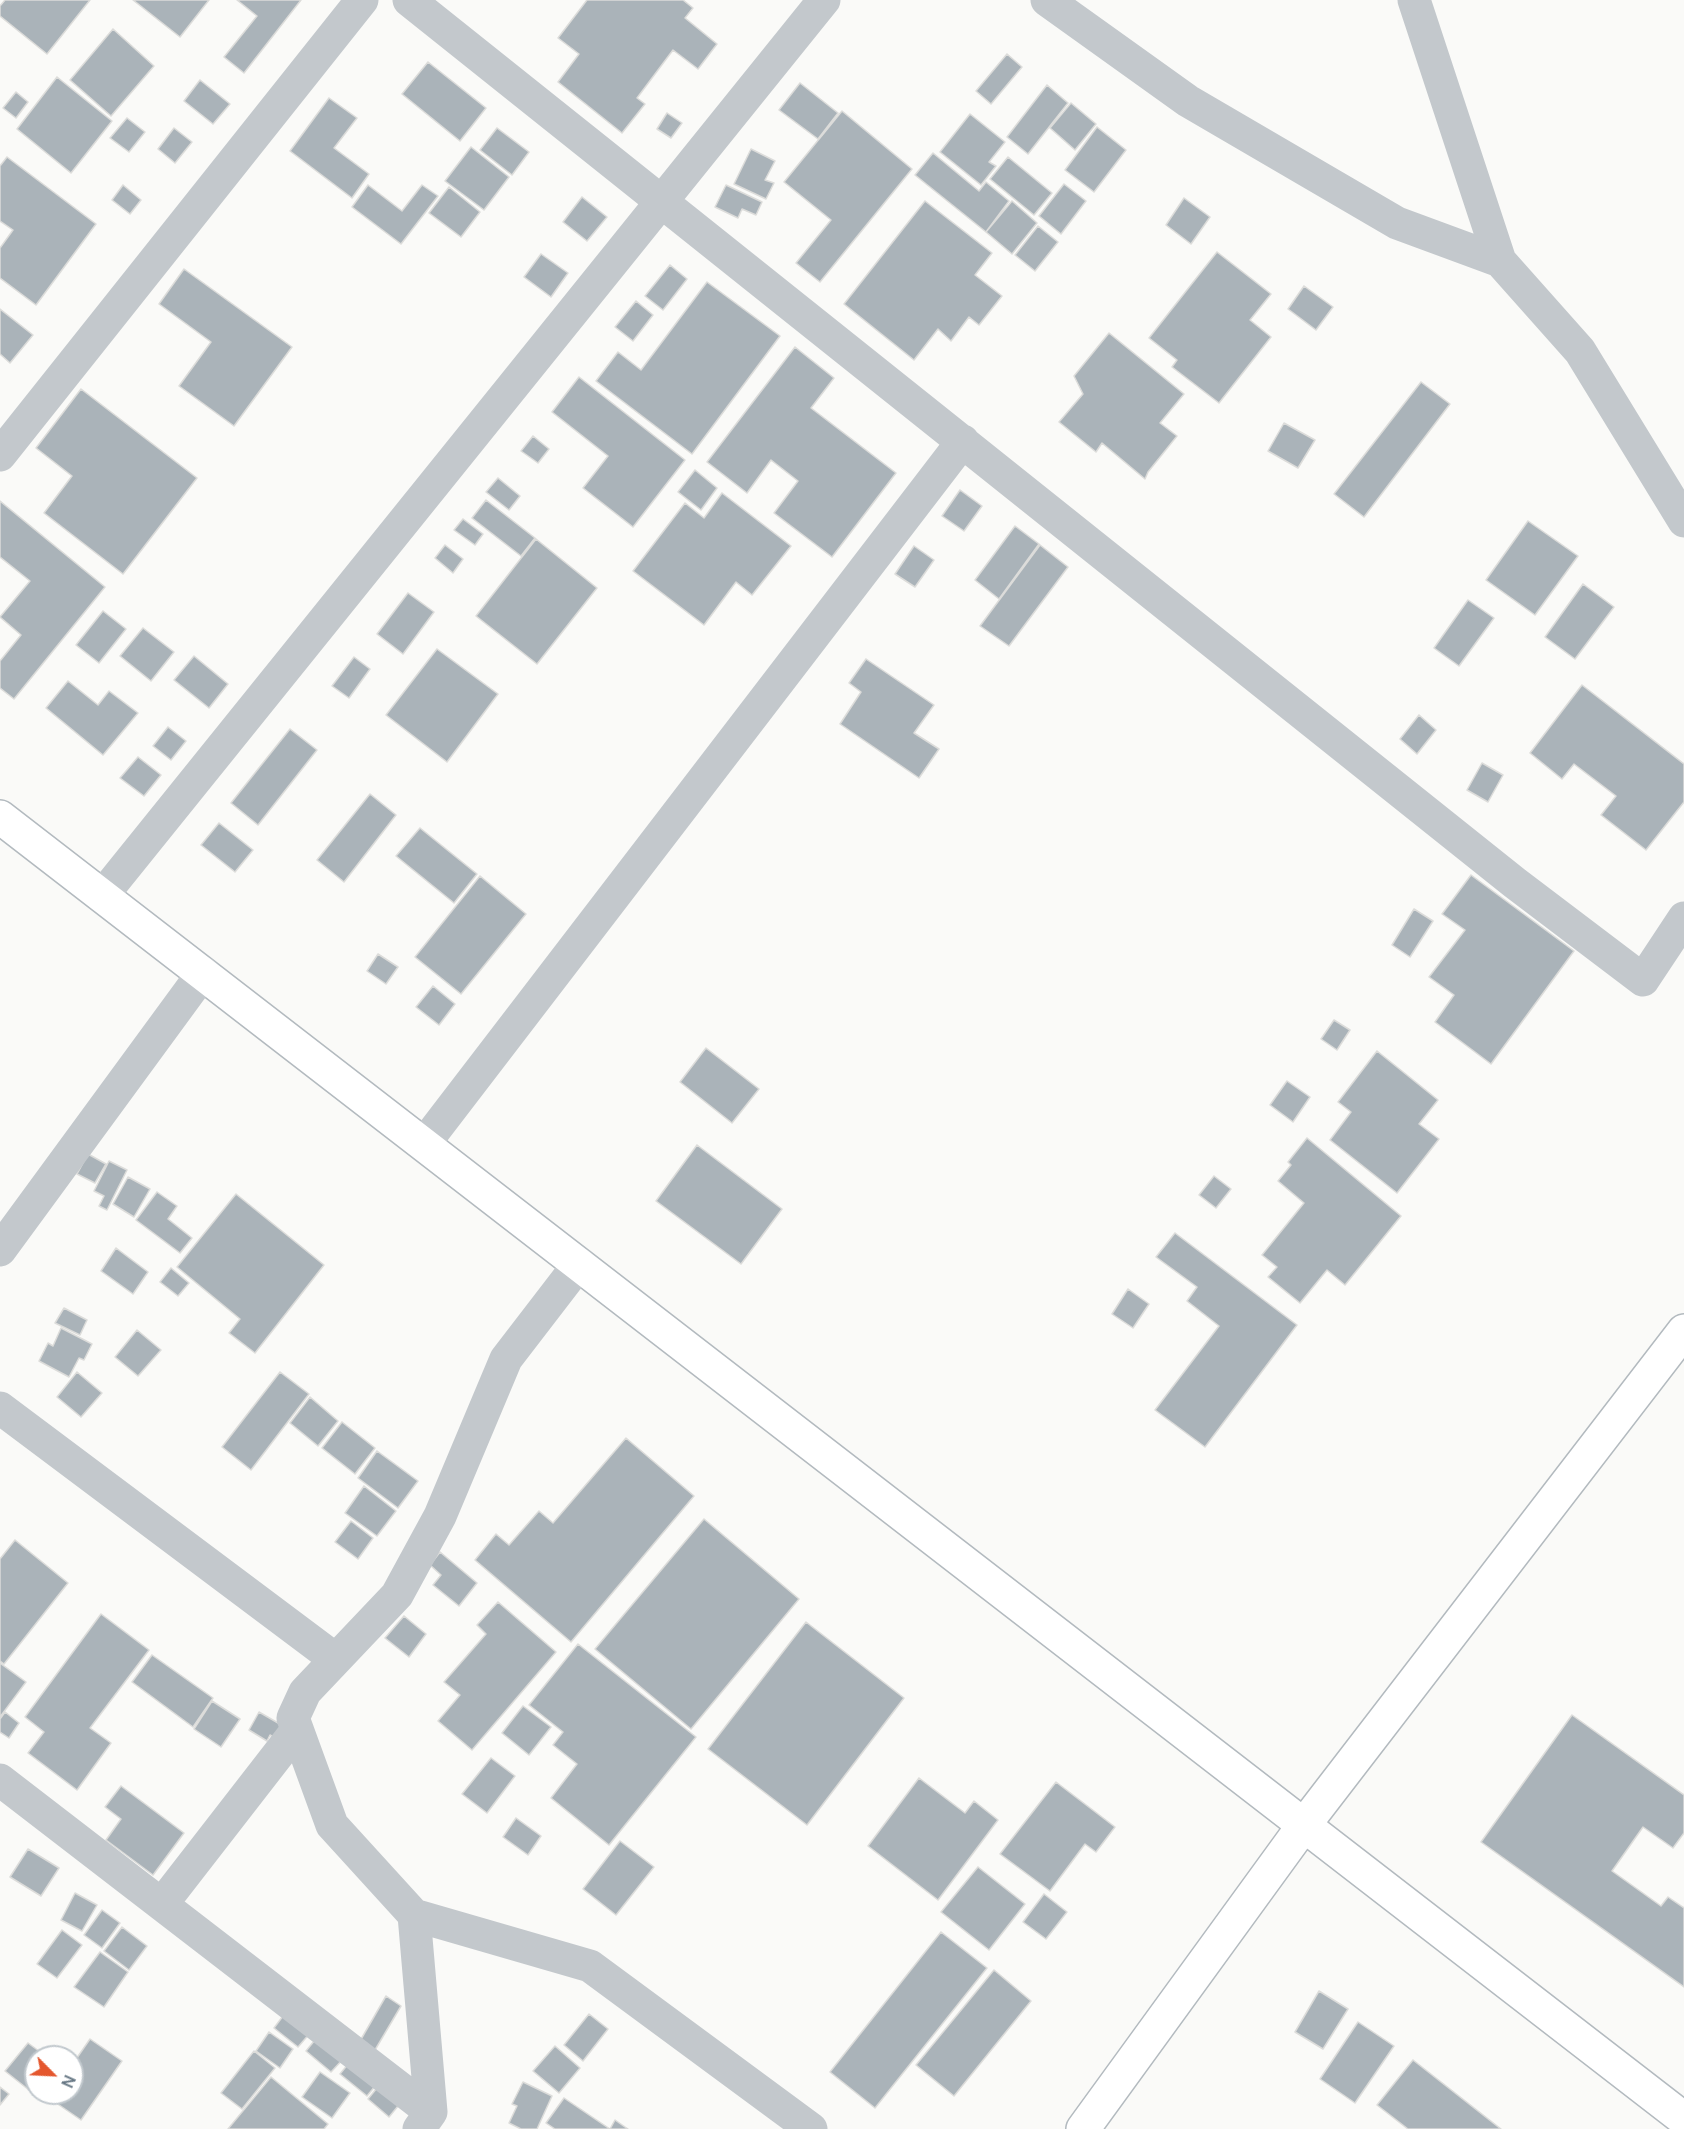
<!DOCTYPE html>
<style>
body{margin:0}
#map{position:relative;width:1684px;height:2129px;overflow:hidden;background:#fafaf8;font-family:Manrope,sans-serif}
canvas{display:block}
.north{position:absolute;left:24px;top:2045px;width:60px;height:60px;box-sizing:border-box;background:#fff;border:2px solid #c1c8cd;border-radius:50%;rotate:114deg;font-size:16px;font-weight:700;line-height:24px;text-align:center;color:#657683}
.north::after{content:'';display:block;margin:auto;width:21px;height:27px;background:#e4572e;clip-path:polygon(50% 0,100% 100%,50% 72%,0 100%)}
</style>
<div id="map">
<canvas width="1684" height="2129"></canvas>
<div class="north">N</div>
</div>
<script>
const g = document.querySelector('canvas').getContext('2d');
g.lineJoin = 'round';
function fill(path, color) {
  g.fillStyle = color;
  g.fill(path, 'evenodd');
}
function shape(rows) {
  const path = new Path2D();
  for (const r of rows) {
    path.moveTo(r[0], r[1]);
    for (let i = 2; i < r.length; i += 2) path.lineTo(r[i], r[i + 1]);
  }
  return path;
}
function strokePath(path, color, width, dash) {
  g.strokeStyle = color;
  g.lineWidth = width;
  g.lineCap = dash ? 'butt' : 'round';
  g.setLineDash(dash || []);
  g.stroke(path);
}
const building = shape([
 [5,0,90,0,47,54,0,16,0,6,5,0],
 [133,0,209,0,180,37,133,0],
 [237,0,301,0,244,73,224,57,257,16,237,0],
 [587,0,683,0,693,8,685,18,717,44,698,69,673,50,637,98,645,104,622,133,558,82,579,54,558,38,587,0],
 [113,29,154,66,111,116,70,80,113,29],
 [1007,54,1022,67,991,104,976,91,1007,54],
 [428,62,486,108,460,141,402,94,428,62],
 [57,77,112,121,71,173,17,129,57,77],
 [200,80,230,104,213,124,184,101,200,80],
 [800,83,838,113,818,139,779,110,800,83],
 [1047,85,1068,103,1028,154,1007,137,1047,85],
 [16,92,28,102,16,118,3,108,16,92],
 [329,98,357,118,334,148,369,174,352,198,290,151,329,98],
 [1071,103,1096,124,1075,150,1050,128,1071,103],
 [842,111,912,169,820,282,796,263,831,220,784,182,842,111],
 [667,113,682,123,671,138,657,129,667,113],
 [970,114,1005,142,989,162,996,166,981,185,940,152,970,114],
 [127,118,145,132,129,152,110,138,127,118],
 [1097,127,1126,150,1094,192,1065,170,1097,127],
 [174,128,192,142,175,163,158,149,174,128],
 [497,128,529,152,512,175,480,150,497,128],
 [471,147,509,177,484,210,445,181,471,147],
 [751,149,775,161,765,180,774,183,766,199,734,184,751,149],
 [933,153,979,191,986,182,1009,201,986,232,915,175,933,153],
 [7,157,96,224,36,305,0,278,0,248,13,230,0,221,0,166,7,157],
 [1008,157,1052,193,1034,215,990,179,1008,157],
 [1064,184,1086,201,1061,234,1039,216,1064,184],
 [123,185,141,200,130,214,112,200,123,185],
 [368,185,402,211,422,185,438,196,401,244,352,207,368,185],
 [726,185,762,202,756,215,742,209,738,218,715,207,726,185],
 [449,187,480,212,461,237,429,213,449,187],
 [582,197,607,217,587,241,563,222,582,197],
 [1184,198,1210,217,1191,244,1166,225,1184,198],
 [925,201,992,253,975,275,1002,296,979,325,969,317,951,341,938,329,914,360,844,304,925,201],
 [1012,201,1037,223,1012,254,986,232,1012,201],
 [1038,226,1058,242,1035,271,1015,255,1038,226],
 [1217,252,1271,294,1250,320,1271,337,1219,403,1172,367,1177,360,1149,338,1217,252],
 [541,254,568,273,551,297,524,277,541,254],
 [670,265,687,279,663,310,645,296,670,265],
 [184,269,292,347,234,426,179,386,211,342,159,304,184,269],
 [707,282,780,336,692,454,596,381,618,352,641,370,707,282],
 [1304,286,1333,307,1316,330,1288,309,1304,286],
 [636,301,653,315,633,341,615,327,636,301],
 [0,309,33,335,10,363,0,354,0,309],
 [1109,333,1184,394,1160,423,1177,436,1148,472,1145,479,1102,443,1096,452,1059,422,1083,394,1074,376,1109,333],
 [795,347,834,378,811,408,896,473,832,557,774,513,798,481,771,460,747,493,707,462,795,347],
 [579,377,685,460,633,527,583,488,608,456,552,412,579,377],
 [1421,382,1450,404,1364,517,1334,494,1421,382],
 [81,389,197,478,123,574,44,513,72,476,36,448,81,389],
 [1284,423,1315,440,1298,468,1268,451,1284,423],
 [533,436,549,449,538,463,521,451,533,436],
 [695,470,717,488,701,510,678,492,695,470],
 [498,478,520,496,509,510,486,492,498,478],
 [960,490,982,506,964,531,942,516,960,490],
 [722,493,791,546,752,595,736,582,704,625,633,571,685,503,704,518,722,493],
 [486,500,535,538,521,556,472,518,486,500],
 [0,501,105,587,14,699,0,688,0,661,21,635,0,617,30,581,0,557,0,501],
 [463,519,483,534,475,545,454,530,463,519],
 [1528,521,1578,556,1535,615,1486,580,1528,521],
 [1015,526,1039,544,999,599,975,580,1015,526],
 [536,539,597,588,537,664,476,616,536,539],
 [445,545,463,559,453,573,435,558,445,545],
 [1040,545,1068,567,1009,646,980,626,1040,545],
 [914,546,934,560,915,587,895,574,914,546],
 [1583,584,1614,607,1575,659,1545,637,1583,584],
 [408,593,434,612,403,654,377,634,408,593],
 [1468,600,1494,618,1459,666,1434,648,1468,600],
 [103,611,126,629,99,663,76,645,103,611],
 [143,628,174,652,151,681,120,656,143,628],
 [437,649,498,694,447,762,386,715,437,649],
 [194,656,228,684,209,708,174,680,194,656],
 [354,657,370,669,349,698,332,686,354,657],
 [866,659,934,705,914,733,939,749,919,778,840,724,861,692,849,683,866,659],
 [68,681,98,705,109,691,138,713,103,755,46,708,68,681],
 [1582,685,1684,764,1684,802,1646,850,1601,815,1616,796,1574,764,1562,779,1530,753,1582,685],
 [1419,715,1436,730,1417,754,1400,739,1419,715],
 [168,727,186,741,171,760,153,746,168,727],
 [290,729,317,750,258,825,231,803,290,729],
 [138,757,161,775,144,796,120,778,138,757],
 [1482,763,1503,775,1488,802,1467,790,1482,763],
 [370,794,396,815,344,882,317,860,370,794],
 [219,823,253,850,235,872,201,845,219,823],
 [420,828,477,874,454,903,396,856,420,828],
 [1471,875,1574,951,1491,1064,1435,1022,1454,995,1429,977,1465,930,1442,914,1471,875],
 [480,876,526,914,461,994,415,957,480,876],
 [1414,909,1433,921,1410,957,1392,945,1414,909],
 [378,954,398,967,386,984,367,971,378,954],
 [433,986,455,1004,439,1025,416,1007,433,986],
 [1334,1020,1350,1030,1337,1050,1321,1039,1334,1020],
 [706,1048,759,1089,732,1123,680,1082,706,1048],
 [1377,1051,1438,1100,1419,1124,1439,1139,1397,1193,1330,1140,1351,1112,1338,1102,1377,1051],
 [1287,1081,1310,1097,1293,1122,1270,1105,1287,1081],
 [1307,1138,1401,1216,1345,1285,1327,1270,1300,1303,1268,1277,1277,1267,1262,1255,1304,1203,1278,1181,1291,1165,1288,1162,1307,1138],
 [697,1145,782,1209,741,1264,656,1201,697,1145],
 [88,1154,106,1164,95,1183,77,1174,88,1154],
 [109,1161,127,1170,107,1210,99,1206,104,1196,94,1191,109,1161],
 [1214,1176,1231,1189,1216,1208,1199,1195,1214,1176],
 [128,1177,150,1189,134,1217,113,1204,128,1177],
 [157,1192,177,1206,168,1219,192,1238,180,1253,136,1220,157,1192],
 [236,1194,324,1265,255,1353,229,1333,240,1319,177,1267,236,1194],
 [1175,1233,1297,1325,1205,1447,1155,1410,1219,1326,1187,1301,1197,1287,1156,1257,1175,1233],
 [116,1248,148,1272,133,1294,101,1271,116,1248],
 [171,1268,189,1283,178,1296,160,1282,171,1268],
 [1128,1289,1149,1304,1133,1328,1112,1314,1128,1289],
 [64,1308,87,1320,80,1335,55,1323,64,1308],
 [61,1328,92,1344,84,1360,79,1358,69,1377,39,1361,48,1343,53,1346,61,1328],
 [137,1330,161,1350,138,1376,115,1357,137,1330],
 [77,1372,102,1393,81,1417,57,1397,77,1372],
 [280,1372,309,1394,251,1470,222,1447,280,1372],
 [310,1397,338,1421,318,1446,290,1423,310,1397],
 [342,1422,375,1448,355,1474,322,1448,342,1422],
 [626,1438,694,1496,571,1642,475,1560,496,1534,509,1545,539,1511,553,1523,626,1438],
 [377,1451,418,1481,398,1508,358,1478,377,1451],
 [364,1486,396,1511,377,1536,345,1513,364,1486],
 [704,1519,799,1599,691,1729,595,1649,704,1519],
 [351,1521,373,1538,358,1559,335,1542,351,1521],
 [15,1540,68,1583,4,1664,0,1661,0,1559,15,1540],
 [440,1552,477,1583,459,1606,433,1585,441,1575,430,1565,440,1552],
 [498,1602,556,1652,472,1750,438,1721,460,1695,444,1682,486,1634,477,1625,498,1602],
 [101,1614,149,1650,90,1728,111,1743,77,1790,28,1753,44,1732,25,1717,101,1614],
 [404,1616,426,1634,409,1657,385,1638,404,1616],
 [806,1622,904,1698,807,1825,708,1749,806,1622],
 [578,1644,696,1737,609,1845,551,1798,577,1764,553,1745,563,1732,529,1705,578,1644],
 [152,1655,213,1698,193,1727,132,1682,152,1655],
 [0,1663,26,1682,0,1717,0,1663],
 [212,1701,240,1719,221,1747,194,1729,212,1701],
 [523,1706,551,1727,529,1755,502,1733,523,1706],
 [5,1712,19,1723,9,1738,0,1732,0,1719,5,1712],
 [259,1712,285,1727,277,1739,270,1735,267,1741,249,1730,259,1712],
 [1572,1715,1684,1795,1684,1833,1673,1848,1643,1827,1612,1871,1661,1906,1668,1897,1684,1908,1684,1987,1481,1842,1572,1715],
 [491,1758,515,1776,487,1813,462,1794,491,1758],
 [919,1778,965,1813,974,1801,998,1820,938,1900,868,1846,919,1778],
 [1056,1782,1115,1827,1096,1852,1085,1844,1050,1891,1000,1854,1056,1782],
 [121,1786,184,1833,153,1875,106,1840,121,1819,105,1807,121,1786],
 [516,1818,541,1836,528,1855,503,1837,516,1818],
 [620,1841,654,1867,616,1915,583,1889,620,1841],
 [28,1849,59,1868,41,1896,10,1877,28,1849],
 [978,1867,1025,1904,989,1950,941,1912,978,1867],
 [75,1893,97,1905,82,1931,61,1920,75,1893],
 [1044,1894,1067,1912,1046,1939,1023,1922,1044,1894],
 [102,1910,120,1923,102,1948,84,1935,102,1910],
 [122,1927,147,1946,129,1970,104,1951,122,1927],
 [62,1930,82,1945,57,1978,37,1964,62,1930],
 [941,1932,987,1968,875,2108,830,2072,941,1932],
 [100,1952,128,1972,104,2007,74,1987,100,1952],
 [994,1970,1031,2001,954,2096,916,2065,994,1970],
 [1319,1991,1348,2009,1323,2049,1295,2032,1319,1991],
 [386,1996,401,2006,375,2050,360,2041,386,1996],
 [286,2012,311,2032,298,2047,274,2028,286,2012],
 [589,2014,608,2029,583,2061,564,2045,589,2014],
 [1358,2022,1394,2046,1355,2103,1320,2079,1358,2022],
 [269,2032,293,2049,280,2068,256,2051,269,2032],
 [319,2035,345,2057,331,2072,306,2051,319,2035],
 [90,2039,122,2061,81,2120,49,2098,52,2093,72,2093,72,2065,90,2039],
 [28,2043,47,2057,36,2057,36,2090,34,2094,5,2071,28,2043],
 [555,2046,580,2068,559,2093,533,2071,555,2046],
 [254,2051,275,2068,242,2109,221,2093,254,2051],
 [353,2058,380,2080,367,2096,340,2074,353,2058],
 [1413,2060,1501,2129,1408,2129,1377,2105,1413,2060],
 [320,2072,350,2093,332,2118,302,2097,320,2072],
 [271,2077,328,2124,324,2129,228,2129,271,2077],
 [523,2082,552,2096,537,2129,521,2129,509,2123,517,2106,512,2104,523,2082],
 [381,2083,403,2100,389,2117,368,2099,381,2083],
 [0,2087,9,2094,0,2105,0,2087],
 [564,2098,610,2129,615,2120,628,2129,555,2129,546,2123,564,2098]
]);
const street = shape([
 [409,0,1515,883,1643,980,1684,918],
 [1047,0,1188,101,1397,223,1500,261],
 [1414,0,1500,261,1580,351,1684,521],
 [0,455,362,0],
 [102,896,824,0],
 [424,1144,963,441],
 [0,1250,203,973],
 [0,1408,335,1659],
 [0,1780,431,2112],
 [162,1904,297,1730],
 [414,1915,590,1966,811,2129],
 [419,2129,431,2112,414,1915,332,1825,293,1718,305,1692,397,1595,440,1516,506,1359,579,1264]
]);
const secondary = shape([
 [0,817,1684,2119],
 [1083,2129,1304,1825,1684,1331]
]);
fill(building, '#aab3b9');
strokePath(building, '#dcdcda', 1.5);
strokePath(secondary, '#b3babf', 36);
strokePath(street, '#c3c8cc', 33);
strokePath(secondary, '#fff', 33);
</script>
